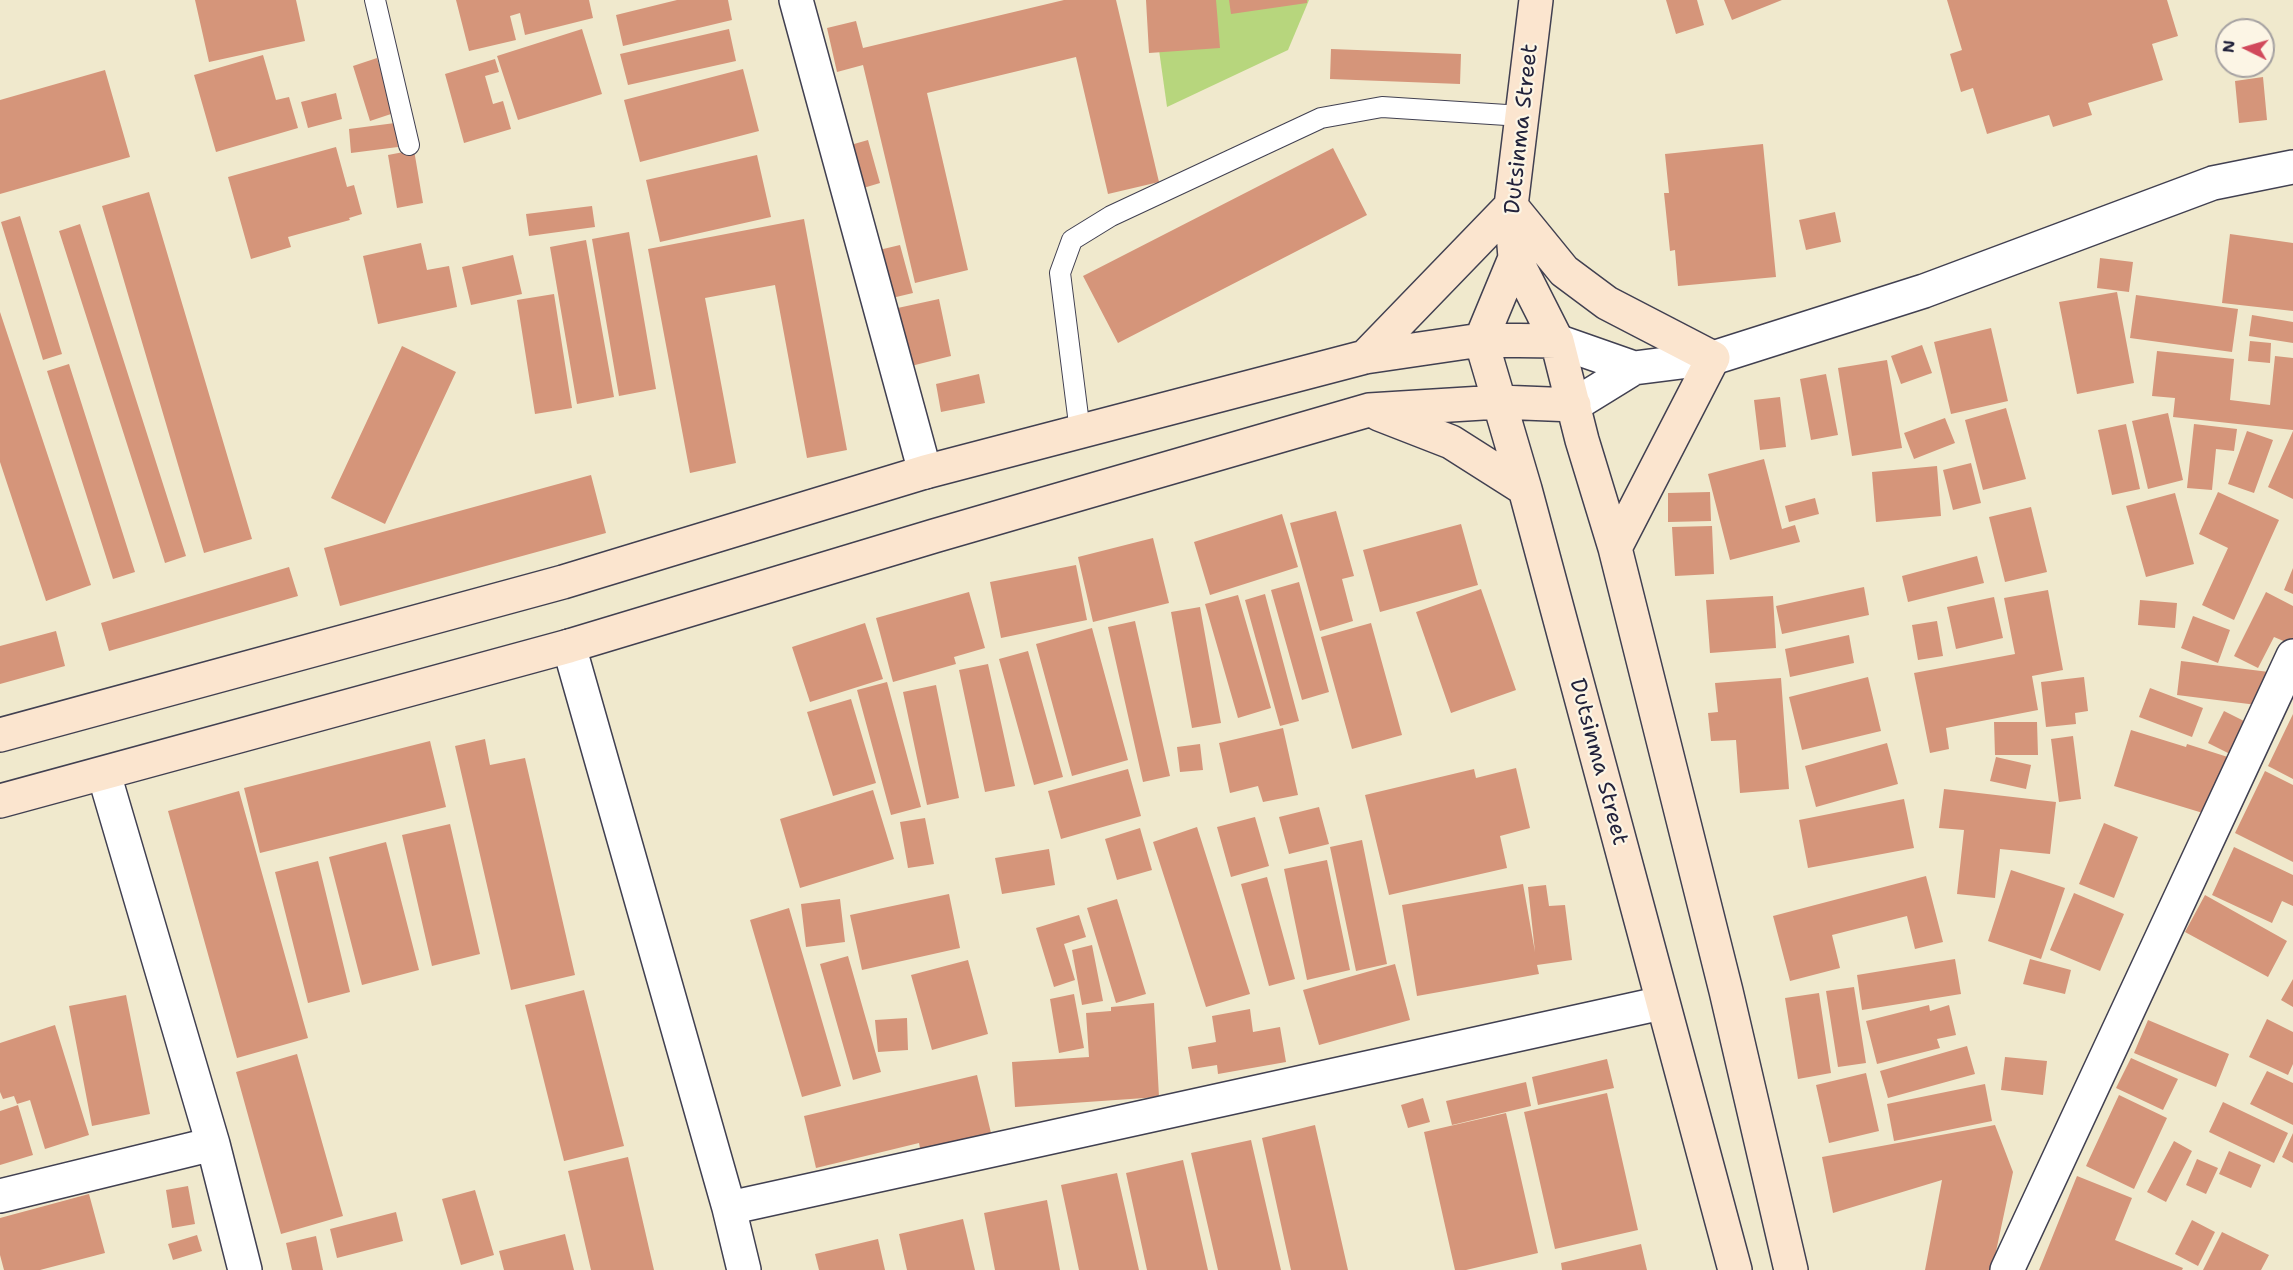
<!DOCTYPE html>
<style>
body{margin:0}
#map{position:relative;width:2293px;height:1270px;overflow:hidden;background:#f0e9cd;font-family:"Shantell Sans",sans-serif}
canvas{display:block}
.north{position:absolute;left:2215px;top:18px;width:60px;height:60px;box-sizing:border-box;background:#fcf5e5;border:2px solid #a5a1a1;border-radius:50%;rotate:275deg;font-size:16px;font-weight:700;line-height:24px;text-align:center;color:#22223b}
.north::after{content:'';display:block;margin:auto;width:21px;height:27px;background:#d1495b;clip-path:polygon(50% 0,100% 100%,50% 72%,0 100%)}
</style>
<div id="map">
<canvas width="2293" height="1270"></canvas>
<div class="north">N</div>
</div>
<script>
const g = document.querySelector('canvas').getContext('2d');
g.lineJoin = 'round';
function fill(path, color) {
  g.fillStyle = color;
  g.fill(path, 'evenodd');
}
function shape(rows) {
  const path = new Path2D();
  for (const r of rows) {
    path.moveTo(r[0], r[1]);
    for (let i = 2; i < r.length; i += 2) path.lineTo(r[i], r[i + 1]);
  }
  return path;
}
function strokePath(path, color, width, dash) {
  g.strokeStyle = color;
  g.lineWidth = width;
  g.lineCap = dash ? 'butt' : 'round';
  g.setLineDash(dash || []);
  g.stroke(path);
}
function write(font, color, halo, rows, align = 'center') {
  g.font = font + ' "Shantell Sans",sans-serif';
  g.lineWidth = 4.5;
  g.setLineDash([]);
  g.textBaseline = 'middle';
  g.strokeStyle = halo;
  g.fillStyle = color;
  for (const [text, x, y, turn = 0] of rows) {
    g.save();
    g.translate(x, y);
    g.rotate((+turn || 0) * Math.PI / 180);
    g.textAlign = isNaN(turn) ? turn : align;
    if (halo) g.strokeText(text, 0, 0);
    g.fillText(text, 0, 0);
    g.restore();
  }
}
const green = shape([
 [1158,0,1309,0,1288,50,1167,107,1159,50]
]);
const building = shape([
 [195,0,296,0,305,41,209,62],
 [456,0,589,0,593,18,525,35,520,13,510,16,516,40,469,51],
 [677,0,728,0,732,20,623,46,616,15],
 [1064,0,1116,0,1159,182,1108,194,1076,57,927,93,968,270,915,283,863,65,837,72,827,28,856,21,863,48],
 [1146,0,1216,0,1220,48,1149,53],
 [1229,0,1307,0,1307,3,1231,14],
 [1666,0,1697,0,1704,25,1676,34],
 [1724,0,1782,0,1732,20],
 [1947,0,2167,0,2178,36,2152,44,2163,80,2088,103,2092,115,2053,127,2049,115,1987,134,1973,88,1961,92,1950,54,1962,50],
 [582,29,602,94,518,120,497,56],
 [729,29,736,61,628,85,620,54],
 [1331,49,1461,54,1460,84,1330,79],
 [263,55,276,100,289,97,298,128,216,152,194,75],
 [377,58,394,113,370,121,353,66],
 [495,59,499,72,485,76,493,104,503,101,511,129,464,143,445,74],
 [743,69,759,131,640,162,624,100],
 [105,70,130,157,0,194,0,100],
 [2263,77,2267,120,2239,123,2235,81],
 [336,93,342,119,308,128,301,102],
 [395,123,398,147,351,153,349,129],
 [868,140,880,183,860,189,847,146],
 [1763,144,1776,277,1678,286,1675,250,1670,251,1664,193,1669,193,1665,154],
 [336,147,347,187,354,185,362,214,349,218,350,220,288,237,291,247,251,259,228,177],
 [1333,148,1367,215,1118,343,1083,276],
 [414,150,423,203,397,208,388,155],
 [757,155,771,217,660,242,646,180],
 [149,192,252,539,204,553,102,206],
 [592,206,595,227,529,236,526,214],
 [1835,212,1841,242,1806,250,1799,220],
 [20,216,62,354,43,360,1,222],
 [804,219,847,450,807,458,775,285,705,298,736,463,690,473,648,249],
 [80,224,186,556,165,563,59,231],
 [629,232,656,389,619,396,592,239],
 [2230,234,2293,243,2293,311,2222,303],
 [586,240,614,397,577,404,550,247],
 [421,243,427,270,449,266,457,307,378,324,363,256],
 [900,245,913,293,892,298,879,250],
 [513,255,522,294,471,305,462,267],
 [2100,258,2133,262,2129,292,2097,288],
 [2117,292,2134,383,2077,394,2059,302],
 [554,294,572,408,535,414,517,300],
 [2136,295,2238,309,2232,352,2130,338],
 [939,299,951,356,907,367,893,309],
 [0,312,91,585,46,601,0,462],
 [2252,315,2293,322,2293,343,2249,336],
 [1991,328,2008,401,1951,414,1934,342],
 [2250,341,2271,343,2270,363,2248,361],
 [1922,345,1932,373,1901,384,1891,356],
 [402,346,456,372,385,524,331,498],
 [2157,351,2234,359,2230,400,2270,405,2275,356,2293,358,2293,430,2173,417,2175,398,2152,396],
 [1887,360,1902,448,1852,456,1838,368],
 [69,364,135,572,113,579,47,371],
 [979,374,985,403,941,412,936,384],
 [1826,374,1838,435,1811,440,1800,379],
 [1780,397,1786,447,1760,450,1754,400],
 [2006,408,2026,479,1983,490,1965,420],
 [2168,413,2183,480,2148,489,2132,421],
 [1945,418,1955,443,1914,459,1904,433],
 [2126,424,2140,489,2112,495,2098,430],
 [2194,424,2237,429,2234,451,2216,449,2212,490,2187,488],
 [2247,431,2273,440,2254,493,2228,484],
 [2293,431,2293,499,2268,487],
 [1764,459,1782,529,1795,525,1800,542,1730,560,1708,474],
 [1971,463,1981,503,1953,510,1943,470],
 [1937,466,1941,516,1876,522,1872,472],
 [591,475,606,533,340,606,324,548],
 [1710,492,1711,521,1668,522,1668,493],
 [2218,492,2279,520,2234,620,2202,605,2228,548,2199,534],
 [2175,493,2194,564,2146,577,2126,506],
 [1815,498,1819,514,1789,522,1785,506],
 [2031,507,2047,572,2005,582,1989,517],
 [1336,511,1354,576,1342,579,1353,621,1320,631,1290,523],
 [1282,514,1298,567,1210,595,1194,542],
 [1461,524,1478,585,1380,612,1363,550],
 [1712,526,1714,574,1675,576,1672,527],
 [1153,538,1169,603,1093,622,1078,557],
 [1977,556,1984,583,1908,602,1902,576],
 [1076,565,1087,620,1001,638,990,582],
 [289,567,298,596,109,651,101,623],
 [2293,568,2293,594,2284,590],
 [1299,582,1329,692,1302,700,1271,590],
 [1864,587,1869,615,1782,634,1776,606],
 [1481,589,1516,690,1451,713,1416,612],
 [2048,590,2063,670,2032,676,2038,710,1946,728,1949,749,1930,753,1914,673,2015,654,2004,598],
 [969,592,985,648,954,657,956,664,893,682,876,618],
 [2266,592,2293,606,2293,645,2274,637,2258,668,2234,656],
 [1265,594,1299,721,1280,726,1245,600],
 [1238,595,1271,708,1238,718,1205,604],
 [1773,596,1776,648,1710,653,1706,600],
 [1994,597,2003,638,1956,649,1947,607],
 [2140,600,2177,603,2175,628,2138,625],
 [1200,607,1221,723,1192,728,1171,612],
 [2193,616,2230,630,2218,663,2181,648],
 [1135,621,1170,776,1143,782,1108,627],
 [1937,621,1943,656,1918,660,1912,625],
 [865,623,883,679,810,702,792,647],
 [1371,623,1402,735,1352,749,1321,637],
 [1092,628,1128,760,1072,776,1036,644],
 [56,631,65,666,0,684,0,646],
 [1849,635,1854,663,1790,677,1785,649],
 [1028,651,1063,777,1034,785,999,659],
 [2181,661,2269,672,2265,706,2177,695],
 [988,664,1015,786,985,792,959,670],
 [1868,677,1881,731,1802,750,1789,697],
 [2084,677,2088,711,2075,713,2076,724,2046,727,2041,682],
 [1781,678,1789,789,1740,793,1736,740,1711,741,1708,713,1718,712,1715,683],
 [887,682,921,807,891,815,857,690],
 [936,685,959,798,927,805,903,692],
 [2150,688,2203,708,2192,737,2139,717],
 [851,699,876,783,833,796,807,712],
 [2224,711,2252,725,2236,757,2208,743],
 [2293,714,2293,779,2268,766],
 [1994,722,2037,722,2038,755,1995,755],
 [1283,728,1298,795,1263,802,1258,786,1230,793,1219,743],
 [2131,730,2186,747,2187,744,2234,759,2216,817,2114,786],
 [2073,736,2081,799,2059,802,2051,739],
 [485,739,490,765,525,758,575,975,511,990,455,746],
 [430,741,446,807,260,853,244,788],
 [1887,743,1898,784,1816,807,1805,766],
 [1200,744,1203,770,1180,772,1177,747],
 [1996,757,2031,765,2026,789,1990,781],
 [1516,768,1530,828,1500,836,1507,868,1389,895,1365,795,1474,769,1476,778],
 [1128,769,1141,816,1061,839,1048,791],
 [2265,771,2293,785,2293,862,2235,833],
 [1944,789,2056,802,2050,854,2000,849,1995,898,1957,894,1964,830,1939,828],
 [873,790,894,859,800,888,780,819],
 [239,791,308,1038,237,1058,168,811],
 [1904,799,1914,848,1808,868,1799,820],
 [1319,807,1329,844,1289,854,1279,817],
 [1255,817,1269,866,1231,877,1217,827],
 [925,818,934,864,908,868,900,822],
 [2104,823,2138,837,2114,898,2079,884],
 [450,824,480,954,432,966,402,835],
 [1197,827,1250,994,1206,1007,1153,842],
 [1140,828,1152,870,1117,880,1105,839],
 [1362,840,1387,964,1356,971,1330,847],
 [386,842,419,970,362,985,329,857],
 [2234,847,2293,875,2293,906,2282,901,2272,923,2212,895],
 [1049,849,1055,885,1002,894,995,858],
 [1327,860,1350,970,1307,980,1284,869],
 [318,861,350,992,308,1003,275,872],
 [2011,870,2065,888,2041,959,1988,941],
 [1926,876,1943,942,1915,949,1907,916,1832,935,1840,968,1790,981,1773,916],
 [1267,877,1295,979,1269,986,1241,884],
 [1523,884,1535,952,1528,887,1546,885,1549,906,1565,905,1572,960,1537,965,1539,974,1417,996,1402,905],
 [2074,893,2124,914,2100,971,2050,950],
 [949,894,960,948,862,970,850,915],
 [2205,895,2287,941,2268,977,2185,932],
 [840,899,845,942,806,947,801,904],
 [1117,899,1146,994,1116,1003,1087,908],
 [789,908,841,1086,802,1097,750,920],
 [1079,915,1086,937,1064,944,1075,980,1054,987,1036,928],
 [1092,945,1103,1001,1082,1005,1072,950],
 [848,956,881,1072,853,1080,820,964],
 [1955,959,1961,994,1862,1010,1857,975],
 [2030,959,2071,970,2065,994,2023,984],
 [968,960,988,1034,932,1050,911,975],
 [1395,964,1410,1020,1319,1045,1303,990],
 [2293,979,2293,1007,2281,1000],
 [1854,987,1866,1063,1838,1067,1826,991],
 [584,990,624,1146,564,1161,525,1005],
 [1819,993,1831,1073,1798,1079,1785,998],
 [1074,994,1084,1048,1059,1053,1050,999],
 [126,995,150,1114,92,1126,69,1006],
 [1154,1003,1159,1097,1015,1107,1012,1062,1089,1057,1086,1013,1111,1011,1111,1007],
 [1929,1005,1930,1011,1949,1005,1956,1035,1937,1039,1940,1048,1877,1064,1866,1021],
 [1250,1009,1253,1032,1280,1027,1286,1062,1218,1074,1217,1065,1192,1069,1188,1047,1216,1042,1212,1016],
 [907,1018,908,1050,878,1052,875,1020],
 [2267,1019,2293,1032,2293,1064,2288,1075,2249,1057],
 [2148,1020,2229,1054,2216,1087,2134,1053],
 [55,1025,89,1135,45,1149,30,1100,17,1104,14,1096,3,1099,0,1092,0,1043],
 [1967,1046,1975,1074,1888,1098,1880,1071],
 [297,1054,343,1216,281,1234,236,1072],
 [2005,1057,2047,1061,2043,1095,2001,1090],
 [2131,1058,2178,1079,2163,1110,2116,1088],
 [1607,1059,1614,1088,1538,1105,1532,1077],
 [2267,1071,2293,1083,2293,1125,2250,1104],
 [1866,1073,1879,1131,1829,1143,1816,1085],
 [977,1075,992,1137,921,1153,919,1143,816,1168,804,1116],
 [1526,1082,1531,1106,1452,1125,1446,1101],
 [1985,1084,1992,1121,1894,1141,1887,1104],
 [1607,1093,1638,1230,1555,1249,1524,1112],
 [2119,1095,2167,1118,2134,1189,2086,1166],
 [1423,1098,1430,1122,1408,1128,1401,1105],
 [2223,1102,2288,1133,2274,1163,2209,1132],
 [18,1105,33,1155,0,1165,0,1111],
 [1506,1113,1538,1253,1466,1270,1455,1270,1424,1132],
 [1315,1125,1348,1270,1291,1270,1262,1138],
 [1995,1125,2013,1172,1992,1270,1925,1270,1942,1180,1833,1213,1822,1157],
 [2293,1133,2293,1163,2282,1157],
 [1251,1140,1281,1270,1218,1270,1191,1153],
 [2174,1141,2192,1151,2166,1202,2147,1192],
 [2229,1151,2261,1165,2251,1188,2219,1174],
 [628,1157,654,1270,591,1270,568,1171],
 [2197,1159,2218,1168,2206,1194,2186,1185],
 [1183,1160,1208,1270,1147,1270,1126,1173],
 [1117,1173,1139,1270,1079,1270,1061,1185],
 [2077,1176,2132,1198,2115,1240,2183,1268,2182,1270,2039,1270],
 [188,1186,195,1224,172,1228,166,1190],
 [475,1190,494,1255,461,1265,442,1199],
 [89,1194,105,1253,40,1270,4,1270,0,1255,0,1218],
 [1047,1200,1060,1270,995,1270,984,1213],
 [396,1212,403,1241,337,1258,330,1229],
 [963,1219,975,1270,907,1270,899,1234],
 [2192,1220,2215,1232,2198,1266,2175,1254],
 [2222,1232,2269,1255,2261,1270,2203,1270],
 [565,1234,574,1270,504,1270,499,1251],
 [197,1235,202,1251,173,1260,168,1244],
 [316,1236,323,1270,292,1270,286,1243],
 [878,1239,885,1270,819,1270,815,1254],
 [1641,1244,1647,1270,1562,1270,1561,1263]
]);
const lane = shape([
 [375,0,409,145],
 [1080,432,1060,273,1072,240,1111,216,1321,118,1382,107,1522,116]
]);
const street = shape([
 [796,0,925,472],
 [1557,341,1634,368],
 [1574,405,1634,368,1713,358,1924,291,2213,183,2293,167],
 [569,646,729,1208,744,1270],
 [104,774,213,1144,245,1270],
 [0,1196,213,1144],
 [729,1208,1662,1003],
 [2007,1270,2293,656]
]);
const secondary = shape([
 [1536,0,1511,206,1515,258,1557,341,1582,440,1615,548,1726,991,1791,1270],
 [1515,258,1481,340,1525,489,1735,1270],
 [1365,357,1511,206,1564,271,1607,303,1713,358,1615,548],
 [1379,414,1451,442,1525,489],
 [0,735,563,582,925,472,1365,357,1481,340,1557,341],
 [0,801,569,646,934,536,1369,410,1499,402,1574,405]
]);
const streetNames = [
 ["Dutsinma Street",1522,129,-84],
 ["Dutsinma Street",1598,762,75]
];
fill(green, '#b7d67d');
fill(building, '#d5957a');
strokePath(lane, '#414051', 22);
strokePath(street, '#414051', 36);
strokePath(secondary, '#414051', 36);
strokePath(lane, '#fff', 20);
strokePath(street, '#fff', 33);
strokePath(secondary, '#fbe5cf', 33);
write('22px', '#22223b', '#fcf5e5', streetNames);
</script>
